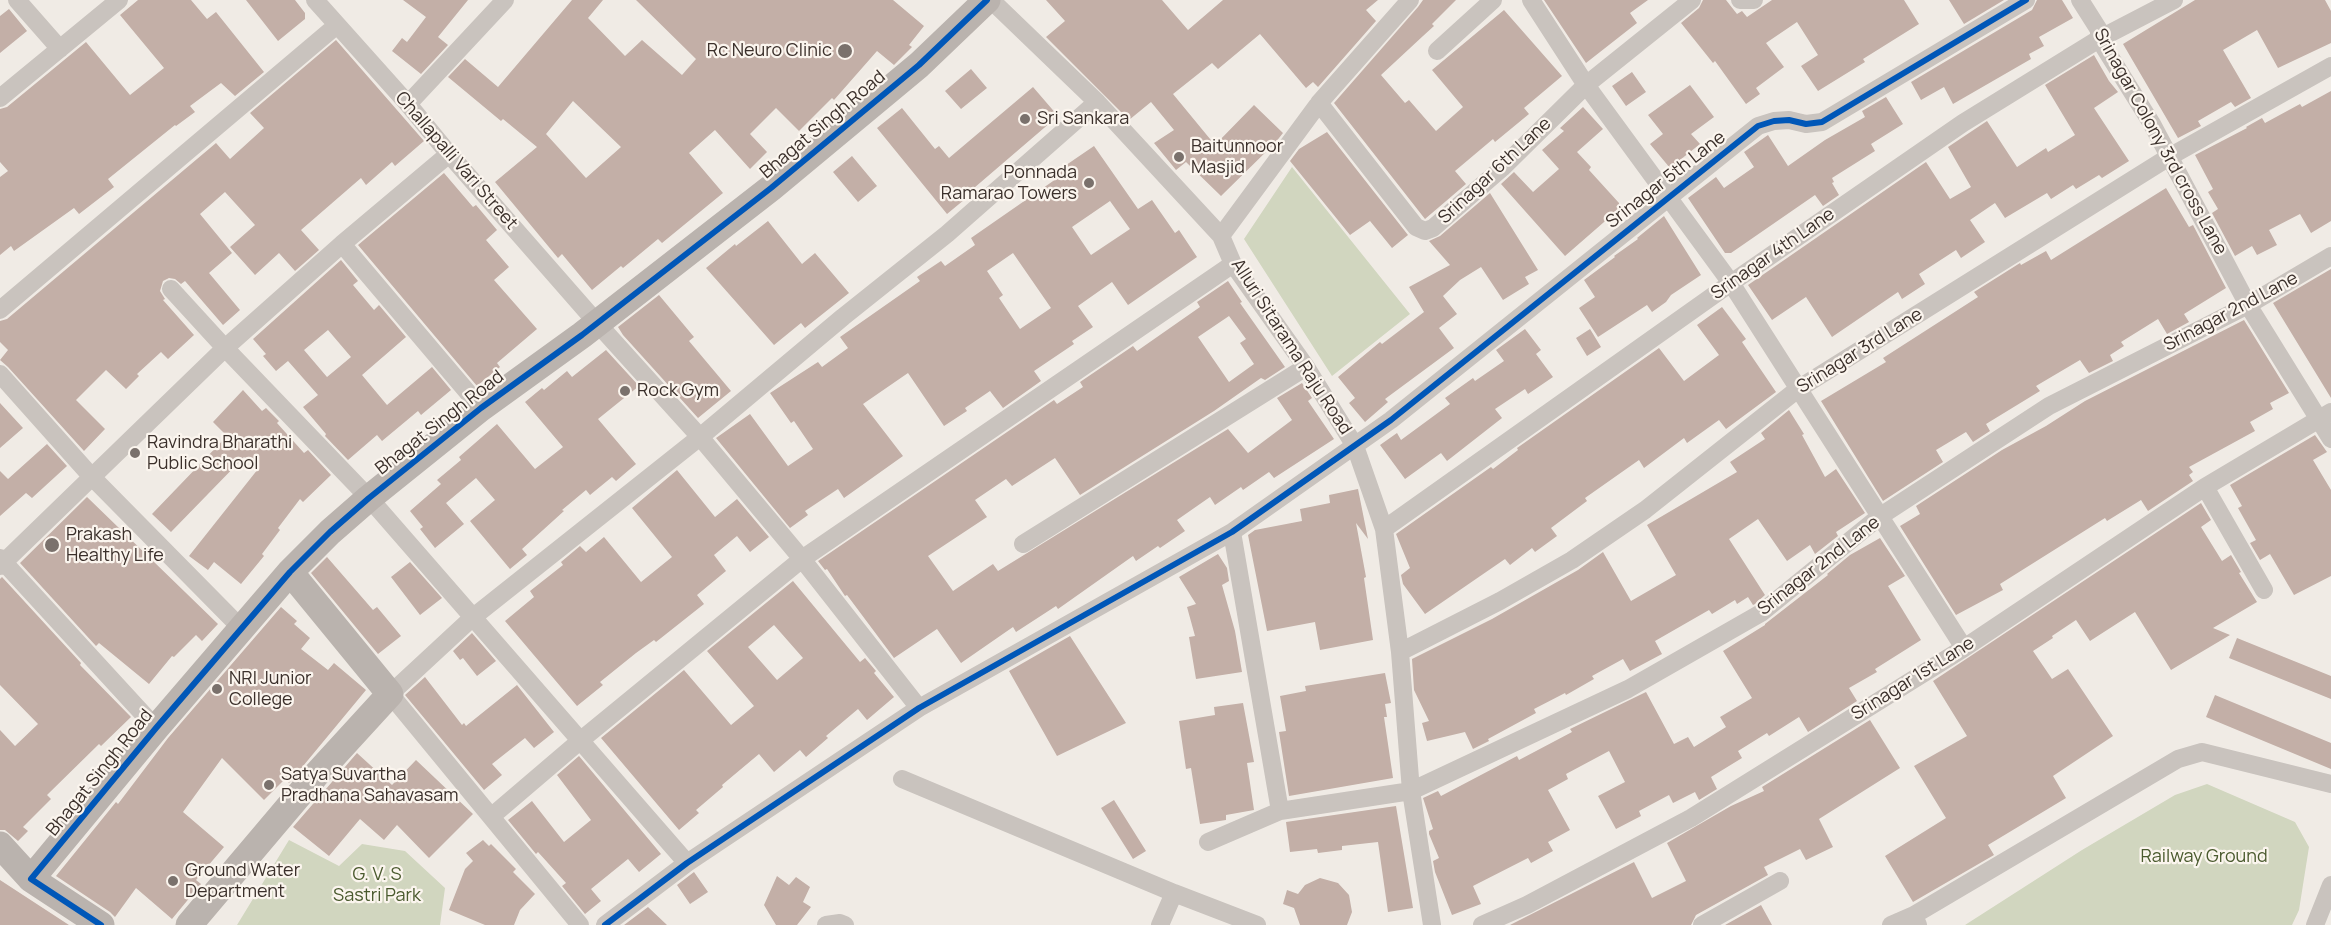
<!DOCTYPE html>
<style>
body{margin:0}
canvas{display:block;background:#f0ebe5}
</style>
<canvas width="2331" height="925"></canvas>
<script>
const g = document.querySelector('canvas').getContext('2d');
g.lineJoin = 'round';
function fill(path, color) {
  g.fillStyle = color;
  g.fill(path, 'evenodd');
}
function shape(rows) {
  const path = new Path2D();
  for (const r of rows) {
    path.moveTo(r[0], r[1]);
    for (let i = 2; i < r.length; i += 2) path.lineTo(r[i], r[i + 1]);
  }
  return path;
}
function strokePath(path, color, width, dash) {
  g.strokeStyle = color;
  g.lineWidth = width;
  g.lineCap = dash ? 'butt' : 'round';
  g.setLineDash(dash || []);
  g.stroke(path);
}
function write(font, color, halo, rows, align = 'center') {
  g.font = font + ' Manrope,sans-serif';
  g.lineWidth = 4.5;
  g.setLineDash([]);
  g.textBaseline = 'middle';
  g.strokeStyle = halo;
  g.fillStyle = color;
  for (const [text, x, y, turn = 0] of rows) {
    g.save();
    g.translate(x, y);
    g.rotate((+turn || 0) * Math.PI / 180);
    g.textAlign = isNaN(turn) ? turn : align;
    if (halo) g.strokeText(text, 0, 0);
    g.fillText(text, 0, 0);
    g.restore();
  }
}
const green = shape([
 [1292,167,1410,314,1332,376,1244,239],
 [2207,784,2295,822,2309,847,2299,910,2292,925,1965,925,2082,850,2175,795],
 [289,840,339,866,362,844,405,851,445,888,440,925,237,925]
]);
const building = shape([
 [138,0,191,0,207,19,216,12,264,72,235,96,221,83,190,106,195,112,176,126,175,125,108,179,114,187,79,214,74,208,14,251,11,246,0,255,0,177,8,171,0,162,0,109,7,107,86,42,130,95,164,68,120,15],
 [246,0,295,0,305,13,305,19,278,41],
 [403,0,468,0,438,37,448,45,421,74,392,51,402,38,407,42,426,17],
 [572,0,603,0,588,18,625,56,642,40,682,75,696,59,636,0,893,0,924,26,909,45,912,47,894,65,877,51,834,100,832,98,799,131,776,108,750,134,767,152,750,169,715,130,689,153,723,193,662,243,658,239,623,268,621,266,592,290,562,254,558,258,495,182,537,147,503,119,501,121,448,77,465,59,498,87],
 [573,101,621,147,586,178,546,134],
 [1046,0,1162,0,1188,30,1223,0,1378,0,1366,10,1376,21,1318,87,1313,82,1306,88,1260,34,1218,69,1212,63,1173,94,1215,145,1254,105,1283,133,1275,143,1221,196,1186,162,1176,170,1154,143,1174,130,1151,102,1129,120,1046,37,1065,21],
 [1423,0,1456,0,1432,24,1434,26,1423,36,1381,75,1405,103,1409,100,1436,131,1463,107,1432,70,1504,10,1562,76,1524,108,1529,114,1495,142,1493,139,1455,171,1466,184,1425,219,1334,103,1418,7],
 [1544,0,1648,0,1630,13,1637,23,1586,63],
 [1703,0,1726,0,1737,14,1742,11,1747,17,1772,0,1904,0,1919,24,1863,59,1865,62,1818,91,1801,66,1818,55,1797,22,1766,43,1784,67,1756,88,1760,94,1746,104,1715,61,1713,63,1681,23,1699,8],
 [1949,0,2004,0,1964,24],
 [2037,0,2062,0,2073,18,2039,37,2044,46,2029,54,2031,59,1953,104,1944,87,1921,100,1911,82,2032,10],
 [2195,0,2325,0,2331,11,2331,43,2278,68,2257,30,2223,50,2251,98,2235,107,2231,102,2198,121,2201,126,2178,138,2123,44],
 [9,9,27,31,0,53,0,16],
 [336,40,424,141,395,166,392,162,366,185,361,178,301,230,319,250,295,271,279,253,255,275,230,247,255,225,225,192,200,214,232,253,209,273,240,310,223,325,185,281,181,284,175,279,169,278,163,281,160,291,165,299,163,300,194,335,168,359,161,352,137,374,139,376,126,389,106,370,76,400,105,429,84,451,8,367,0,360,8,350,0,342,0,321,7,319,216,143,230,159,264,128,250,113],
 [2094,55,2109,81,2118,92,2094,108,2129,161,2102,178,2099,175,2076,189,2073,185,2051,199,2047,193,2005,218,1995,203,1970,220,1985,242,1961,258,1956,250,1919,274,1925,284,1902,299,1898,292,1832,337,1806,297,1772,320,1748,285,1926,162,1950,199,1971,187,1948,147,1987,121,2017,167,2046,148,2048,152,2075,135,2045,85],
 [971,69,987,88,961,109,945,91],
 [1632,72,1646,92,1626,106,1612,86],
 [1690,85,1714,117,1691,134,1700,144,1670,168,1650,144,1663,134,1648,115],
 [1033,87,1058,116,974,188,976,190,947,214,877,128,902,108,935,149,939,146,949,158],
 [2331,91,2331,221,2311,233,2300,214,2269,230,2277,245,2257,255,2252,246,2235,256,2212,213,2218,209,2208,192,2213,189,2195,155,2247,128,2246,127,2262,118,2265,123,2300,104,2302,107],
 [1886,97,1903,124,1871,144,1875,151,1832,178,1834,182,1832,183,1839,195,1823,206,1815,195,1731,253,1725,253,1688,198,1716,177,1724,188,1754,167,1744,152,1768,135,1788,166,1825,140,1865,117,1862,111],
 [1583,107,1603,129,1577,152,1591,167,1589,170,1619,203,1619,209,1565,256,1501,184,1514,172,1533,192,1559,169,1542,150,1564,131,1560,128],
 [1327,132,1408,235,1392,248,1370,221,1350,235,1290,161,1299,149],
 [1094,146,1138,209,1152,200,1175,233,1179,230,1197,257,1128,305,1112,282,1078,306,1093,327,1072,341,1074,344,1034,371,1041,381,1003,408,990,391,965,408,967,411,944,426,908,373,863,404,903,456,844,498,838,489,805,511,808,515,790,528,716,438,750,414,788,466,813,449,794,421,791,423,770,393,818,362,822,367,848,348,840,337,920,281,917,277,941,261,945,266,975,245,971,238,1056,179,1053,174],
 [1110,201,1130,229,1091,255,1072,227],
 [1013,253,1051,308,1020,329,999,298,1003,295,987,271],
 [852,156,877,186,858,202,833,172],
 [444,173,473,207,476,205,497,230,486,240,509,267,494,280,537,329,497,363,500,367,477,386,358,245],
 [2166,188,2189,227,2193,225,2226,288,2184,314,2189,322,2167,334,2158,319,2121,342,2124,346,2110,355,2113,361,2089,373,2080,360,2036,386,2040,391,1986,424,1990,431,1973,442,1966,432,1936,450,1943,462,1883,501,1821,401,1886,362,1883,358,1978,297,1974,292,2020,263,2021,265,2046,251,2051,260],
 [1490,193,1538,270,1525,277,1529,284,1503,300,1481,267,1460,280,1443,296,1457,314,1439,328,1454,348,1385,399,1388,402,1365,422,1349,403,1355,398,1338,377,1380,342,1382,344,1424,312,1409,287,1450,265,1429,241,1440,236],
 [1664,216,1701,275,1671,295,1666,302,1652,312,1647,305,1598,337,1579,308,1595,297,1584,280,1615,257,1614,256,1638,239,1637,238],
 [768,221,802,264,815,253,849,293,805,328,801,323,774,345,706,268,735,244,736,246],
 [341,260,358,281,353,285,374,310,379,305,406,337,362,375,387,405,432,367,451,390,421,415,418,411,382,441,377,435,348,460,325,436,326,434,303,407,318,395,288,361,276,371,263,356,266,354,253,339],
 [328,330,351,357,327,377,304,350],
 [2331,269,2331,398,2273,303],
 [1228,281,1242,302,1240,303,1285,367,1265,380,1261,378,1214,411,1080,495,1055,458,1012,486,1006,479,975,500,987,517,928,556,953,591,993,564,998,571,1228,429,1248,453,1292,420,1277,398,1302,383,1312,398,1308,401,1334,439,1274,478,1269,472,1243,490,1241,487,1215,505,1210,497,1177,520,1185,531,1160,548,1158,546,1136,561,1133,556,1058,609,1056,606,1016,632,1013,627,961,663,937,629,894,658,847,595,845,596,827,569,825,570,818,561,1054,400,1057,404,1083,387,1080,382,1133,346,1137,351,1200,307,1197,302],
 [1229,316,1246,339,1240,343,1254,364,1229,382,1198,337],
 [659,295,694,337,689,341,731,391,698,418,623,335,618,327],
 [1722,307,1746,339,1742,342,1776,392,1726,429,1719,420,1687,443,1684,438,1644,468,1639,460,1585,498,1587,501,1551,528,1557,536,1535,552,1532,548,1510,565,1505,559,1425,614,1403,584,1401,575,1410,568,1396,534,1491,467,1493,469,1518,450,1517,448,1659,348,1684,381,1719,355,1697,325],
 [2244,320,2289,393,2270,403,2273,409,2250,422,2255,431,2189,467,2193,472,2189,475,2193,481,2148,511,2141,500,2107,521,2105,518,2000,584,2003,590,1956,615,1900,526,1920,514,1916,506,2002,450,2046,426,2085,401],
 [1525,329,1541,350,1536,354,1553,377,1528,394,1525,389,1495,409,1502,418,1447,461,1441,453,1405,479,1380,445,1397,433,1401,440,1450,404,1445,398,1473,378,1475,381,1504,361,1496,350],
 [1590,329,1601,347,1587,356,1576,338],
 [606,350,639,386,598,419,636,464,616,481,612,477,590,495,586,490,562,510,564,511,522,549,527,555,510,569,470,521,495,500,476,478,446,503,464,524,435,548,420,529,423,527,410,511,441,484,437,480,461,460,459,457,497,424,535,469,563,447,525,402,542,388,544,390,567,371,572,377],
 [243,390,262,411,266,408,279,421,277,423,304,453,308,450,331,475,303,502,300,499,278,528,280,530,262,554,264,556,241,584,214,562,208,570,189,556,258,469,244,457,171,532,152,514,227,436,213,422],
 [0,403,23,428,0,448],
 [1789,410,1804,434,1802,435,1825,477,1836,469,1865,513,1836,532,1838,536,1815,554,1810,545,1787,561,1758,519,1729,539,1765,595,1755,604,1753,605,1748,597,1737,604,1735,600,1712,614,1709,610,1655,641,1662,654,1630,671,1623,659,1592,676,1594,679,1566,695,1565,693,1534,709,1536,713,1488,739,1489,741,1473,749,1465,732,1427,741,1422,723,1429,721,1414,690,1412,659,1492,619,1578,570,1603,552,1631,601,1676,575,1647,525,1737,472,1730,462,1765,439,1761,433],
 [2315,435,2327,452,2313,460,2331,490,2331,576,2294,595,2270,554,2260,560,2250,543,2256,540,2238,508,2242,506,2230,485],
 [47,444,67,466,32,498,26,493,0,516,0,471,8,479],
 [677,470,715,517,737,499,769,537,750,552,737,536,714,555,726,571,697,595,704,604,656,642,654,640,636,653,600,682,603,685,577,706,505,621,534,597,530,591,563,565,561,562,580,546,586,552,604,537,641,582,672,557,632,508],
 [1358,489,1368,539,1356,523,1366,577,1364,578,1373,640,1320,650,1315,622,1267,631,1248,535,1255,530,1302,521,1300,509,1330,503,1329,495],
 [87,497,218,624,202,641,196,635,174,657,172,656,149,684,99,643,96,646,20,563],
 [2201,503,2211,520,2201,527,2222,561,2231,555,2241,572,2239,573,2257,602,2213,628,2230,635,2171,670,2135,612,2090,641,2076,620,2052,636,2053,638,2033,651,2052,679,2068,669,2113,736,2053,776,2066,798,1988,845,1994,855,1913,902,1885,856,1946,818,1914,766,1967,736,1933,681],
 [1880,538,1905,576,1888,586,1921,640,1875,669,1877,672,1849,688,1857,701,1808,732,1799,717,1769,736,1767,733,1738,751,1742,758,1711,777,1717,789,1699,800,1695,792,1673,803,1669,795,1639,811,1641,816,1616,829,1598,796,1625,782,1609,751,1566,774,1568,779,1548,790,1570,830,1548,842,1553,851,1531,863,1528,858,1473,886,1481,904,1452,915,1435,872,1433,861,1439,858,1429,834,1429,831,1433,829,1423,798,1438,791,1441,796,1517,756,1519,760,1572,732,1570,729,1646,692,1674,744,1688,737,1694,747,1726,727,1720,717,1752,698,1723,651,1765,625,1765,624,1828,575,1827,574,1850,555],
 [1218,554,1227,568,1229,581,1222,585,1235,631,1242,672,1196,679,1189,637,1195,636,1187,607,1196,604,1179,577],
 [327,557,373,610,377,607,401,636,378,654,311,573],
 [410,562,442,598,420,615,391,577],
 [2,577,81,663,80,665,131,717,101,746,99,744,47,795,51,799,23,827,28,831,18,841,5,830,0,830,0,730,15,746,38,724,0,685,0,579],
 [793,581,860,662,865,658,876,671,874,673,894,697,867,720,858,709,826,736,828,738,806,757,800,750,774,772,759,754,722,785,723,787,696,810,699,813,679,830,601,738,684,670,731,725,754,706,707,651],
 [774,625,803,658,777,680,748,647],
 [281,607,297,621,294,624,310,638,301,649,328,670,334,663,366,690,289,783,285,779,264,800,222,758,183,812,224,847,196,880,201,884,172,919,136,888,115,917,110,912,56,876,116,802,118,804,168,738],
 [472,633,496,661,477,676,463,658,460,660,453,651],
 [1070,636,1126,723,1057,756,1009,671],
 [2237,638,2331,676,2331,699,2229,658],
 [1385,673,1391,703,1385,704,1387,717,1384,717,1393,778,1289,796,1279,732,1286,731,1280,696,1306,691,1305,686],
 [425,677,462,725,464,723,466,726,517,685,554,732,534,748,525,738,492,764,502,775,484,790,405,695],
 [2215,695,2331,743,2331,769,2206,717],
 [1243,703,1254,762,1247,763,1254,810,1226,815,1226,820,1200,824,1191,768,1186,769,1179,721,1215,715,1214,707],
 [1870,720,1900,768,1819,819,1833,847,1806,860,1800,849,1764,867,1768,875,1696,915,1691,925,1510,925,1634,862,1652,898,1686,881,1667,843,1731,806,1764,791,1762,787],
 [357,753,392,785,416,760,473,814,429,858,397,825,384,840,360,819,329,856,293,827],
 [579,756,661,854,639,872,628,859,591,889,601,901,585,914,562,886,566,883,538,852,536,854,508,820,532,801,564,842,591,820,557,775],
 [1114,800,1146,851,1133,859,1101,808],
 [1396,806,1413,908,1388,912,1378,842,1342,846,1342,850,1318,853,1317,849,1290,852,1286,822],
 [483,840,489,846,491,844,516,869,513,872,535,894,520,910,514,925,485,925,449,910,465,869,473,861,466,853],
 [694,872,708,892,690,904,677,885],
 [777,876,789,885,796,877,810,887,803,902,811,907,797,925,776,925,764,905],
 [1320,878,1338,883,1349,895,1352,912,1347,925,1300,925,1294,908,1283,904,1287,890,1298,894,1305,885],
 [0,880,69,925,0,925],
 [1761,905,1772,925,1725,925],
 [648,907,667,925,624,925]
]);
const street = shape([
 [17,0,60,49],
 [315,0,408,104,449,154,597,323,700,437,802,559,919,708],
 [991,0,1097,102,1221,236,1233,264,1306,367,1355,446,1384,529,1400,652,1411,791,1432,925],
 [1531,0,1586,85,1731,283,1964,648],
 [1740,0,1754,0],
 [2080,0,2099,30,2099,39,2152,124,2248,305,2331,439],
 [1437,51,1493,0],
 [0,98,119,0],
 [1319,103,1416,227,1425,231,1433,228,1502,168,1586,85,1692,0],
 [408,104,505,0],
 [1221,236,1319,103,1410,0],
 [342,244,449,154],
 [0,310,337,25],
 [0,374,91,476,241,628],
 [481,408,342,244,225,348,369,498,687,863],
 [2205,487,2264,590],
 [1384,529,1731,283,1963,123,2099,39,2174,0],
 [1232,532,1280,811],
 [1023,544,1306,367],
 [0,558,156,728],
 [0,566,225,348,171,289],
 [1400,652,1500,601,1572,560,1645,510,1798,389,2169,157,2331,66],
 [902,779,1174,893,1257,925],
 [492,816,581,740,802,559,1233,264],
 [1208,842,1280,811,1411,791,1628,689,1761,613,1879,517,2049,406,2248,305,2331,256],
 [580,925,390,694,472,618,700,437,843,317,947,234,1097,102],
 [605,925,687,863,919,708,1232,532,1391,420,1758,126,1774,121,1789,120,1806,124,1822,122,2026,0],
 [826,925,840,923,845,925],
 [1160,925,1174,893],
 [1482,925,1527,905,1691,818,1964,648,2205,487,2331,412],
 [1702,925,1780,881],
 [1891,925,1914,915],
 [1918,925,1914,915,2178,759,2202,752,2331,784],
 [2315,925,2331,885]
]);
const secondary = shape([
 [0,845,31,879],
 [101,925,31,879,156,728,290,572,330,532,369,498,481,408,582,335,771,188,919,65,987,0],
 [189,925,315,776,390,694,290,572]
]);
const cycleway = shape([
 [101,925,31,879,156,728,290,572,330,532,369,498,481,408,582,335,771,188,919,65,987,0],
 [605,925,687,863,919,708,1232,532,1391,420,1758,126,1774,121,1789,120,1806,124,1822,122,2026,0]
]);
const markers = [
 [845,51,8,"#7a716c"],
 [1025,119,6,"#7a716c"],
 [1179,157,6,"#7a716c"],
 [1089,183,6,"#7a716c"],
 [625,391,6,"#7a716c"],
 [135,453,6,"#7a716c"],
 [52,545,8,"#7a716c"],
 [217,689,6,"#7a716c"],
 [269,785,6,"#7a716c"],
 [173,881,6,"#7a716c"]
];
const poiNames = [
 ["Rc Neuro Clinic",832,51,"right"],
 ["Sri Sankara",1037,119],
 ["Baitunnoor",1191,147],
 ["Masjid",1191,168],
 ["Ponnada",1077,173,"right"],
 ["Ramarao Towers",1077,194,"right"],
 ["Rock Gym",637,391],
 ["Ravindra Bharathi",147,443],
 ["Public School",147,464],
 ["Prakash",66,535],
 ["Healthy Life",66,556],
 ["NRI Junior",229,679],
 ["College",229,700],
 ["Satya Suvartha",281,775],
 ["Pradhana Sahavasam",281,796],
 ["Ground Water",185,871],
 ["Department",185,892]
];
const streetNames = [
 ["Bhagat Singh Road",823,125,-40],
 ["Srinagar Colony 3rd cross Lane",2160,142,61],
 ["Challapalli Vari Street",456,161,49],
 ["Srinagar 6th Lane",1495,171,-43],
 ["Srinagar 5th Lane",1666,180,-38],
 ["Srinagar 4th Lane",1773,254,-35],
 ["Srinagar 2nd Lane",2231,312,-28],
 ["Alluri Sitarama Raju Road",1291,347,57],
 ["Srinagar 3rd Lane",1860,351,-32],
 ["Bhagat Singh Road",440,423,-38],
 ["Srinagar 2nd Lane",1819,566,-38],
 ["Srinagar 1st Lane",1913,679,-32],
 ["Bhagat Singh Road",100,773,-51]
];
const parkNames = [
 ["Railway Ground",2204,857],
 ["G. V. S",377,875],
 ["Sastri Park",377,896]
];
fill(green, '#d1d6bf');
fill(building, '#c3afa7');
strokePath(street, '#c9c3be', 18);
strokePath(secondary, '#bab3ae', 27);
strokePath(cycleway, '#0057b8', 6);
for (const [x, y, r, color] of markers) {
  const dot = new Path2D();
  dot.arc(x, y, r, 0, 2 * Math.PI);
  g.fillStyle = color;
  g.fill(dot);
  strokePath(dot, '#fbf5ee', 2);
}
write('18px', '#3b302b', '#fbf5ee', poiNames, 'left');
write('18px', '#3b302b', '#fbf5ee', streetNames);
write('18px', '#4a5a2e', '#fbf5ee', parkNames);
</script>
